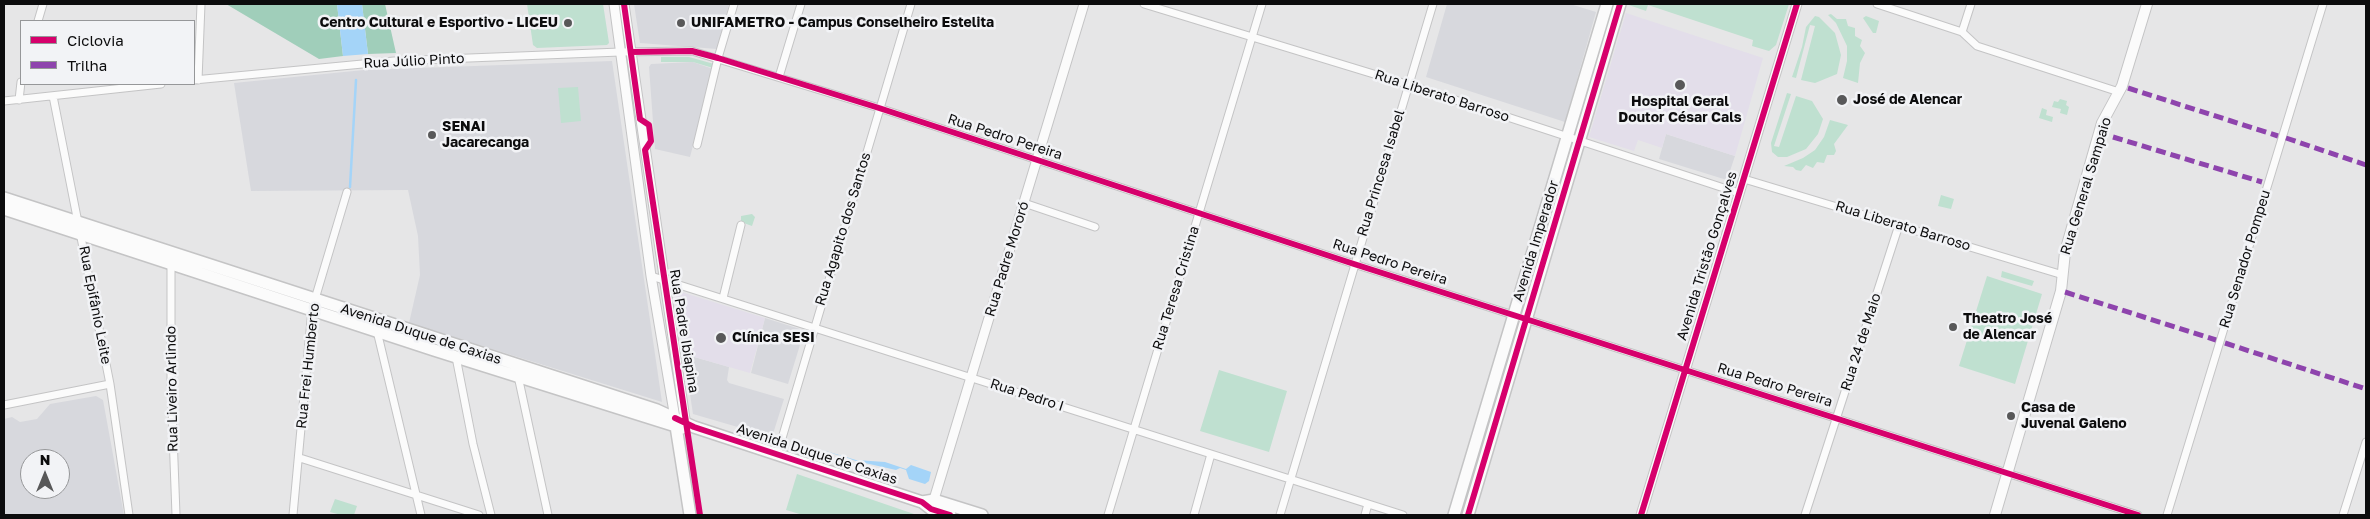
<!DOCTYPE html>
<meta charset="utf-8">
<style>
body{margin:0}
#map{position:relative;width:2370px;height:519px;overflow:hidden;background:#e6e6e7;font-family:"Golos Text",sans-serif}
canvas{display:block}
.frame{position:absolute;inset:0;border:5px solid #0c0c0d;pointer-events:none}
.legend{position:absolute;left:20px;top:20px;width:175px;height:65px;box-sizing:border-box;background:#f2f3f6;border:1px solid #969799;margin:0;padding:6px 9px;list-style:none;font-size:15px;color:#0c0c0d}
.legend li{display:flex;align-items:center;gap:10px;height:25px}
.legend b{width:25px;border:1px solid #969799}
.north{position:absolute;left:20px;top:449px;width:50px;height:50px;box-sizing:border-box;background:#f2f3f6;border:1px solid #969799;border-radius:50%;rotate:0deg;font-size:14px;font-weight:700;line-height:20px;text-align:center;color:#0c0c0d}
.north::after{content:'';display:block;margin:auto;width:18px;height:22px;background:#585859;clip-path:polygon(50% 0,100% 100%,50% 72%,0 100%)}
</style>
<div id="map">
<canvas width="2370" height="519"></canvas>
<div class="frame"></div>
<ul class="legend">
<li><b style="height:6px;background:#d6006c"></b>Ciclovia</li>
<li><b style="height:6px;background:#8e44ad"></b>Trilha</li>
</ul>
<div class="north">N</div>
</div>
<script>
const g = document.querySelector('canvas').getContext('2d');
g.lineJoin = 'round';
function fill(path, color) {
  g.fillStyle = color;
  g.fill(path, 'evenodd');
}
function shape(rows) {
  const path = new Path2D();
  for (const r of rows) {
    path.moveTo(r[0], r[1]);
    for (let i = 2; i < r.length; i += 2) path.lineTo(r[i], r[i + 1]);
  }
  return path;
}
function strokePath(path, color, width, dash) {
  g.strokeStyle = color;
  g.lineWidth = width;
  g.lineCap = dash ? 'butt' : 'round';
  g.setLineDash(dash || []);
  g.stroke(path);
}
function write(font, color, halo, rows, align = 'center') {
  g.font = font + ' "Golos Text",sans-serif';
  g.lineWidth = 5;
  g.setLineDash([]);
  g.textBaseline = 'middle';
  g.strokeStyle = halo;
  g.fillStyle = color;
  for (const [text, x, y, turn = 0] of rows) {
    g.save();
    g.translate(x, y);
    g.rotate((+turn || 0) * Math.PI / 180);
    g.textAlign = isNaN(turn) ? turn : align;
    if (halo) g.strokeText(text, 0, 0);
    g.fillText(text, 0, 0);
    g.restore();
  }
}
const built = shape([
 [634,4,729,4,717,49,640,43],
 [1447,4,1570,4,1596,12,1565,122,1426,77],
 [612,61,662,402,409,323,420,275,418,236,408,190,251,191,234,83,364,70],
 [693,62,713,69,690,157,655,149,649,67,651,64],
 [1666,134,1735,156,1727,180,1659,159],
 [765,318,800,329,803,335,788,384,751,373],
 [684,354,729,367,727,380,729,383,784,399,772,437,693,414],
 [96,396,103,400,124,515,4,515,4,419,12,417,20,422,37,419,50,404],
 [30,459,60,459,60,489,30,489]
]);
const medical = shape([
 [1626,13,1763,58,1735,156,1666,134,1662,148,1638,140,1634,151,1589,137],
 [678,291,765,318,750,373,684,354,675,293]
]);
const green = shape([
 [527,4,603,4,609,43,607,45,537,48,533,45],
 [1626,4,1789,4,1776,45,1769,51,1752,46,1753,40,1648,5,1646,11],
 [1831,14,1837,19,1846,19,1848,26,1855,28,1855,36,1862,40,1860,46,1865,53,1860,63,1858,83,1843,78,1847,61,1847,46,1836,23,1828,15],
 [1815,16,1819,17,1835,33,1841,55,1837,74,1815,83,1801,80,1815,26,1810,25,1796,78,1792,77,1802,47,1806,27],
 [1866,16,1879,21,1876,33,1873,33,1863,18],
 [661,57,689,57,714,64,713,68,693,62,661,62],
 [578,87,581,121,561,123,558,88],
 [1787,93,1791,94,1774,146,1779,147,1796,96,1812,101,1823,119,1818,134,1806,149,1787,157,1778,157,1772,152,1771,143],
 [2060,99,2067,101,2066,105,2069,107,2067,115,2060,113,2061,109,2052,107,2054,101,2058,102],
 [2042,108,2047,110,2046,115,2053,117,2052,122,2039,118],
 [1830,120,1848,125,1834,144,1836,151,1834,155,1827,155,1824,163,1817,162,1813,168,1806,165,1801,171,1796,170,1793,167,1784,166,1803,158,1815,150,1824,137],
 [1941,195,1954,199,1951,209,1938,206],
 [752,214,755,217,752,226,741,222,741,216],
 [2002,271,2034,281,2032,286,2001,277],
 [1987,276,2042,294,2015,384,1959,366],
 [1219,370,1287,391,1269,452,1200,431],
 [797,474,914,514,916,515,803,515,786,510],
 [335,499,357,506,354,515,341,515,330,512]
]);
const forest = shape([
 [226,4,337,4,343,56,319,59],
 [362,4,385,4,396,53,368,54]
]);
const water = shape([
 [337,4,362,4,368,54,343,56],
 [819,449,856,460,885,462,906,469,911,465,931,472,929,481,925,484,909,479,906,470,900,468,896,470,856,461]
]);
const stream = shape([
 [350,187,356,80]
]);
const minor = shape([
 [1144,4,1413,86,1739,193],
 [1877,4,1962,32,1977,46,2119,92],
 [38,21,43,4],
 [1962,32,1971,4],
 [779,77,801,4],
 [194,80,394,61,620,52,692,51,879,108,1354,264,2138,515],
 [198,80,201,4],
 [53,96,110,384,129,515],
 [19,100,21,82],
 [4,101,161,84],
 [697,145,718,58,734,4],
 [1744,179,2063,275],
 [1024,203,1095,227],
 [171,264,171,380,176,515],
 [651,276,1403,515],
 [723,298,741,225],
 [377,331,421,515],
 [456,357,473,444,491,515],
 [518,376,548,515],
 [4,405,110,384],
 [777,455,911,4],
 [300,458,479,515],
 [293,515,312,309,347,192],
 [1108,515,1262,4],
 [1194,515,1211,454],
 [1280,515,1433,4],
 [1365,515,1368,504],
 [1805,515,1899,225],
 [2167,515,2323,4],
 [2343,515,2366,442]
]);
const tertiary = shape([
 [614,4,651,276,675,418],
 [624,4,686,426],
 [932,506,1084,4],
 [1641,515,1797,4]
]);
const secondary = shape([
 [1995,515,2061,291,2065,252,2102,123,2122,86,2147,4]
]);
const primary = shape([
 [4,198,657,410,694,427,922,502,931,509,950,515],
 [4,209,434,350,682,428],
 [675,420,690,515],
 [922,502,934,500,982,515],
 [1454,515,1607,4],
 [1468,515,1620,4]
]);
const quiet = shape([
 [2128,88,2278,136],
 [2113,137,2262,182],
 [2286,138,2366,165],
 [2065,292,2216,340],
 [2225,343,2366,389]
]);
const cycleway = shape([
 [624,4,640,119,649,125,651,141,645,150,700,515],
 [631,52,692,51,718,58,879,108,1354,264,2138,515],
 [675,418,694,427,922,502,931,509,950,515],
 [1468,515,1620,4],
 [1641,515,1797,4]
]);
const markers = [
 [568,23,5,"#585859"],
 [681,23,5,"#585859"],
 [1680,85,6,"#585859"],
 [1842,100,6,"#585859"],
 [432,135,5,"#585859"],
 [1953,327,5,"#585859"],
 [721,338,6,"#585859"],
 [2011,416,5,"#585859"]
];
const poiNames = [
 ["Centro Cultural e Esportivo - LICEU",558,23,"right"],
 ["UNIFAMETRO - Campus Conselheiro Estelita",691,23],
 ["José de Alencar",1853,100],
 ["Hospital Geral",1680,102,"center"],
 ["Doutor César Cals",1680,118,"center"],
 ["SENAI",442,127],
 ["Jacarecanga",442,143],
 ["Theatro José",1963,319],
 ["de Alencar",1963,335],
 ["Clínica SESI",732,338],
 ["Casa de",2021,408],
 ["Juvenal Galeno",2021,424]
];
const streetNames = [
 ["Rua Júlio Pinto",414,61,-3],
 ["Rua Liberato Barroso",1442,96,18],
 ["Rua Pedro Pereira",1005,137,18],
 ["Rua Princesa Isabel",1381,173,-73],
 ["Rua General Sampaio",2086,186,-73],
 ["Rua Liberato Barroso",1903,226,17],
 ["Rua Agapito dos Santos",843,229,-73],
 ["Avenida Imperador",1536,241,-73],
 ["Avenida Tristão Gonçalves",1707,256,-73],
 ["Rua Padre Mororó",1007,259,-73],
 ["Rua Senador Pompeu",2245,259,-73],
 ["Rua Pedro Pereira",1390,262,18],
 ["Rua Teresa Cristina",1176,288,-73],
 ["Rua Epifânio Leite",95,305,79],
 ["Rua Padre Ibiapina",684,331,81],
 ["Avenida Duque de Caxias",421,334,18],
 ["Rua 24 de Maio",1861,342,-72],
 ["Rua Frei Humberto",308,366,-84],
 ["Rua Pedro Pereira",1775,385,17],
 ["Rua Liveiro Arlindo",172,389,-91],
 ["Rua Pedro I",1027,395,18],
 ["Avenida Duque de Caxias",817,454,18]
];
fill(built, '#d7d8dd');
fill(medical, '#e3deea');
fill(green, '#bfe0d0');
fill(forest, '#a0ceba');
fill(water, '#a4d4f8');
strokePath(stream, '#a4d4f8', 2.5);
strokePath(minor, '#c4c4c5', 9);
strokePath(tertiary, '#c4c4c5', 11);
strokePath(secondary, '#c4c4c5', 12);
strokePath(primary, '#c4c4c5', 14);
strokePath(minor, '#fbfbfb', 7);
strokePath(tertiary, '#fbfbfb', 9);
strokePath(secondary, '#fbfbfb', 10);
strokePath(primary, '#fbfbfb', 11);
strokePath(quiet, '#8e44ad', 5, [10, 5]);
strokePath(cycleway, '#d6006c', 6);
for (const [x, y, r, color] of markers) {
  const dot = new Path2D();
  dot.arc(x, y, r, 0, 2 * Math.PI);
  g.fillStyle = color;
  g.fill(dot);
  strokePath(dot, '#f2f3f6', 2);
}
write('bold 14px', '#0c0c0d', '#f2f3f6', poiNames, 'left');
write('14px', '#0c0c0d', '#f2f3f6', streetNames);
</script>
